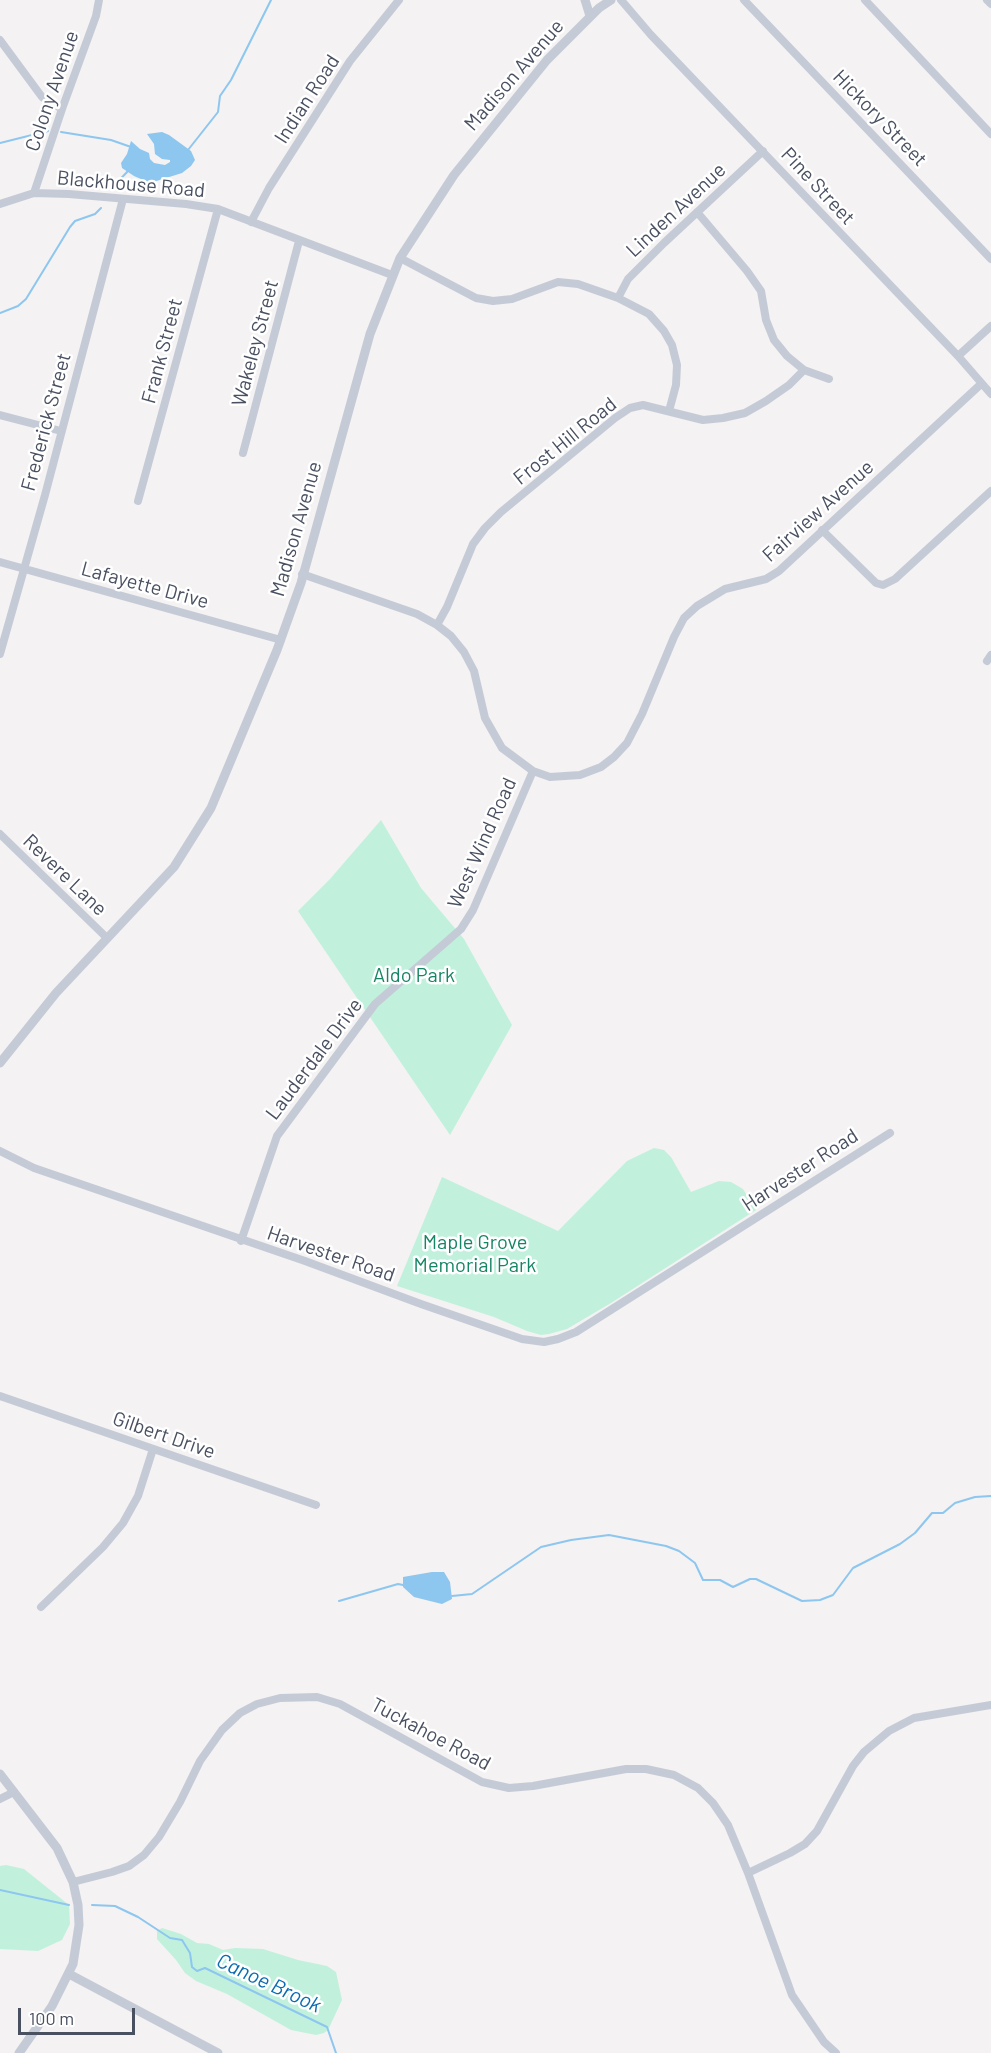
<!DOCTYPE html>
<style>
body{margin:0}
#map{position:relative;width:991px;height:2053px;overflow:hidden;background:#f4f2f2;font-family:Barlow,sans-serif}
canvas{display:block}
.scale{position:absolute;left:18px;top:2008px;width:117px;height:27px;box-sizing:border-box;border:3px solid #495060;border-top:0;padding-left:8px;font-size:18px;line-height:21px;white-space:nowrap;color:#495060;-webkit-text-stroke:4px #fff;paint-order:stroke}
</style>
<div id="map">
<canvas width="991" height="2053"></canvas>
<div class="scale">100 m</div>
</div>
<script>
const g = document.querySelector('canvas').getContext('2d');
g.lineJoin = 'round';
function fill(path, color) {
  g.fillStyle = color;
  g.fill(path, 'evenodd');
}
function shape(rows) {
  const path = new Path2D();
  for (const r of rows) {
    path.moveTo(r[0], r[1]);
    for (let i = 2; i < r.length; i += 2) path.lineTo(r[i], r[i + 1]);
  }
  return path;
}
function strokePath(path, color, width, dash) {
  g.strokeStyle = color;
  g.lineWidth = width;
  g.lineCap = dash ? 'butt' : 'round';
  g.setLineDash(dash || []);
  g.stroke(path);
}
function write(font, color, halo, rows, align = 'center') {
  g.font = font + ' Barlow,sans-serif';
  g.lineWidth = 5;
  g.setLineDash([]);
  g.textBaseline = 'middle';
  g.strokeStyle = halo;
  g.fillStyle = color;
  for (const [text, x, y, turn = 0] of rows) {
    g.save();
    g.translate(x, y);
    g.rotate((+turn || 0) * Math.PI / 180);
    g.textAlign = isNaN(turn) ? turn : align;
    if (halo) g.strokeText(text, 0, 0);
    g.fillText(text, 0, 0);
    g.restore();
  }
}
const green = shape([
 [381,820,421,888,464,939,512,1025,450,1135,298,911,330,879],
 [654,1148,664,1150,671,1157,691,1192,719,1181,731,1182,743,1189,756,1210,611,1303,567,1329,549,1334,541,1335,527,1331,494,1317,397,1286,442,1177,558,1231,627,1161],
 [6,1865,24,1869,69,1905,70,1924,62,1940,38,1951,0,1949,0,1866],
 [162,1928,181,1934,197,1943,209,1944,223,1950,235,1948,263,1949,298,1960,327,1966,336,1972,342,2000,328,2030,324,2033,316,2035,291,2030,227,1994,196,1981,185,1973,176,1960,157,1939,157,1931]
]);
const water = shape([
 [162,132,169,135,191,151,195,160,191,166,182,173,150,183,134,176,122,168,121,163,127,154,131,141,140,149,149,153,150,159,154,163,165,165,170,162,170,160,162,159,155,154,154,144,147,134],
 [432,1572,444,1572,450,1582,452,1599,442,1604,414,1597,403,1587,403,1577]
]);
const stream = shape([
 [61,132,111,140,131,147],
 [0,143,48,131],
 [188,150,218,112,220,96,231,80,271,0],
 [111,189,128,171],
 [0,313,18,306,26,299,70,227,75,221,95,214,101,208],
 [452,1596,472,1594,541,1547,571,1540,609,1535,666,1546,679,1551,695,1563,703,1580,720,1580,733,1587,750,1579,756,1579,802,1601,820,1600,833,1595,853,1568,900,1544,915,1533,932,1513,943,1513,955,1503,975,1497,991,1496],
 [339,1601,398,1584,403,1585],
 [0,1890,69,1905],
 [92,1905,115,1906,138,1917,170,1938,182,1940,190,1953,192,1967,197,1971,205,1968,327,2027,336,2053]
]);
const minor = shape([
 [621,0,651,35,958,356,991,394],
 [744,0,991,259],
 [865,0,991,134],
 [987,0,991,4],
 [0,40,42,97,62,109],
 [34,193,62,109,96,16,99,0],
 [0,204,34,193,69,194,186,204,218,209,392,275],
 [697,212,747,271,761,291,766,320,774,340,787,356,804,370,829,379],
 [251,222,269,188,350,61,399,0],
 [400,258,476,298,493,301,512,299,558,282,578,284,618,298,649,314,664,331,672,345,677,365,676,385,669,411],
 [618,298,628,279,664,243,763,151],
 [958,356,991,326],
 [0,415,61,431],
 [243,453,299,241],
 [138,501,218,209],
 [822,530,876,583,883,585,895,579,991,491],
 [0,562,281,640],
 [302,574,417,614,437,625,451,636,464,652,474,671,485,718,502,748,533,771,550,777,580,775,601,767,614,757,627,743,642,714,674,637,684,618,697,606,725,589,766,579,779,571,981,384],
 [437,625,447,607,473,544,485,528,501,512,615,418,630,408,643,405,703,420,723,418,745,413,766,401,789,385,804,370],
 [0,654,45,495,123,199],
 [987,661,991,655],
 [0,834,107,938],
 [0,1151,34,1168,305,1261,421,1304,522,1339,544,1342,558,1339,576,1332,890,1133],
 [241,1241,277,1136,375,1004,461,929,473,910,533,771],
 [0,1396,316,1505],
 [41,1607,103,1547,123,1523,138,1496,153,1449],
 [0,1799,14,1792],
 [748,1873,790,1853,805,1844,817,1831,853,1766,864,1752,889,1731,914,1718,991,1705],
 [73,1882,112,1872,129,1866,144,1855,159,1837,180,1802,200,1761,222,1730,240,1713,257,1704,280,1698,317,1697,340,1704,482,1782,509,1788,533,1786,626,1769,646,1769,674,1775,698,1788,713,1803,728,1825,748,1873,792,1995,824,2042,836,2053]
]);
const tertiary = shape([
 [585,0,590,16],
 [0,1063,56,993,174,867,211,808,277,650,301,583,370,334,400,258,454,175,547,60,599,8,611,0],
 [0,1774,57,1848,73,1882,78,1905,79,1925,73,1964,52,2006,19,2053],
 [69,1974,218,2053]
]);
const streetNames = [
 ["Madison Avenue",514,75,-49],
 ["Colony Avenue",52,91,-71],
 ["Indian Road",307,99,-57],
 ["Hickory Street",880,118,46],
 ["Blackhouse Road",131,184,5],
 ["Pine Street",818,186,47],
 ["Linden Avenue",676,210,-43],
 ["Wakeley Street",255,343,-75],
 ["Frank Street",162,351,-75],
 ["Frederick Street",46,422,-75],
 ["Frost Hill Road",565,441,-39],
 ["Fairview Avenue",818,511,-42],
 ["Madison Avenue",296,529,-74],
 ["Lafayette Drive",145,585,15],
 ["West Wind Road",482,843,-66],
 ["Revere Lane",65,875,44],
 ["Lauderdale Drive",314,1059,-53],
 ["Harvester Road",800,1170,-33],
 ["Harvester Road",331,1254,19],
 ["Gilbert Drive",164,1435,19],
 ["Tuckahoe Road",431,1734,28]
];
const parkNames = [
 ["Aldo Park",414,975],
 ["Maple Grove",475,1242],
 ["Memorial Park",475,1265]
];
const waterNames = [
 ["Canoe Brook",269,1983,25]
];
fill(green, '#c1f1dd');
fill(water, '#8dc6ef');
strokePath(stream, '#8dc6ef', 2);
strokePath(minor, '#c5cbd6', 8);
strokePath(tertiary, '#c5cbd6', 9);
write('20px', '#495060', '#fff', streetNames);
write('20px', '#168565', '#fff', parkNames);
write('italic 21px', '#096cb3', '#fff', waterNames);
</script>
